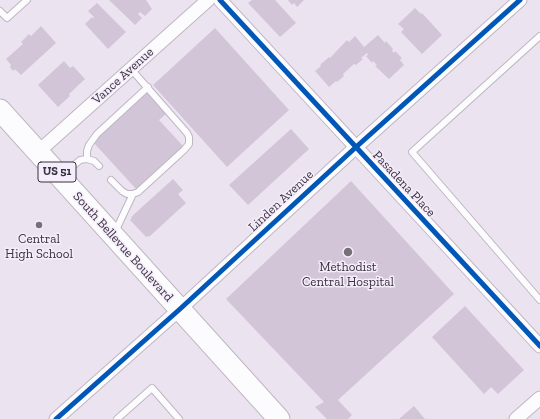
<!DOCTYPE html>
<style>
body{margin:0}
canvas{display:block;background:#ece3f0}
</style>
<canvas width="540" height="419"></canvas>
<script>
const g = document.querySelector('canvas').getContext('2d');
g.lineJoin = 'round';
function fill(path, color) {
  g.fillStyle = color;
  g.fill(path, 'evenodd');
}
function shape(rows) {
  const path = new Path2D();
  for (const r of rows) {
    path.moveTo(r[0], r[1]);
    for (let i = 2; i < r.length; i += 2) path.lineTo(r[i], r[i + 1]);
  }
  return path;
}
function strokePath(path, color, width, dash) {
  g.strokeStyle = color;
  g.lineWidth = width;
  g.lineCap = dash ? 'butt' : 'round';
  g.setLineDash(dash || []);
  g.stroke(path);
}
function write(font, color, halo, rows, align = 'center') {
  g.font = font + ' "Zilla Slab",serif';
  g.lineWidth = 3;
  g.setLineDash([]);
  g.textBaseline = 'middle';
  g.strokeStyle = halo;
  g.fillStyle = color;
  for (const [text, x, y, turn = 0] of rows) {
    g.save();
    g.translate(x, y);
    g.rotate((+turn || 0) * Math.PI / 180);
    g.textAlign = isNaN(turn) ? turn : align;
    if (halo) g.strokeText(text, 0, 0);
    g.fillText(text, 0, 0);
    g.restore();
  }
}
const building = shape([
 [109,0,146,0,152,9,145,16,140,12,138,14,142,18,135,25],
 [252,0,275,0,296,23,280,37,248,3],
 [288,0,304,0,297,7,294,3,292,5],
 [97,3,126,32,108,49,85,24,92,17,93,19,94,17,88,11],
 [415,8,421,14,422,13,442,35,422,54,401,32,404,29,398,24],
 [41,26,56,43,21,75,15,69,13,71,10,67,11,65,6,59,23,44,21,42,29,34,31,36],
 [215,28,289,110,227,167,153,85],
 [378,35,385,43,386,41,393,49,392,51,394,53,395,51,402,58,400,60,404,65,389,79,375,66,377,65,373,61,372,63,366,56,368,55,367,53,361,58,363,59,356,65,354,64,343,74,344,76,337,82,336,81,329,87,315,71,321,66,320,65,329,57,330,58,347,40,349,42,355,36,364,47],
 [64,61,70,68,73,66,85,79,69,94,70,96,58,107,38,85],
 [147,93,166,114,159,120,184,147,137,190,93,142],
 [291,129,309,149,248,205,229,185],
 [173,179,183,190,178,194,186,203,149,237,148,236,146,237,130,220,132,218,131,217],
 [351,181,454,294,338,400,352,415,348,419,327,419,315,407,324,402,226,299],
 [465,306,524,370,498,394,491,387,484,394,432,337],
 [414,406,425,419,399,419]
]);
const lane = shape([
 [0,11,7,18,27,0],
 [540,36,412,152,540,300],
 [87,159,87,151,89,145,97,134,148,87],
 [63,175,80,160,87,159,94,161,99,166],
 [111,180,122,191,127,194,133,194,138,192,184,150,189,144,189,137,187,133,131,69],
 [115,232,133,194],
 [117,419,152,388,179,419]
]);
const street = shape([
 [220,0,540,346],
 [38,152,208,0],
 [56,419,180,309,355,148,520,0],
 [516,419,540,398]
]);
const primary = shape([
 [0,110,279,419]
]);
const cycleway = shape([
 [220,0,540,346],
 [56,419,180,309,355,148,520,0]
]);
const markers = [
 [39,225,4,"#77707b"],
 [348,252,5,"#77707b"]
];
const shields = [
 [57,172,38]
];
const shieldNames = [
 ["US 51",57,172]
];
const streetNames = [
 ["Vance Avenue",123,76,-42],
 ["Pasadena Place",404,184,47],
 ["Linden Avenue",281,201,-43],
 ["South Bellevue Boulevard",123,247,48]
];
const poiNames = [
 ["Central",39,239],
 ["High School",39,254],
 ["Methodist",348,267],
 ["Central Hospital",348,282]
];
fill(building, '#d2c5d8');
strokePath(lane, '#beb7c1', 8);
strokePath(street, '#beb7c1', 15);
strokePath(primary, '#beb7c1', 23);
strokePath(lane, '#fcfbfd', 6);
strokePath(street, '#fcfbfd', 13);
strokePath(primary, '#fcfbfd', 21);
strokePath(cycleway, '#0057b8', 5);
for (const [x, y, r, color] of markers) {
  const dot = new Path2D();
  dot.arc(x, y, r, 0, 2 * Math.PI);
  g.fillStyle = color;
  g.fill(dot);
  strokePath(dot, '#f6edfc', 1.5);
}
for (const [x, y, w] of shields) {
  const box = new Path2D();
  box.roundRect(x - w / 2, y - 10, w, 20, 3);
  g.fillStyle = '#f6edfc';
  g.fill(box);
  strokePath(box, '#38323c', 1);
}
write('bold 12px', '#38323c', null, shieldNames);
write('13px', '#38323c', '#f6edfc', streetNames);
write('13px', '#38323c', '#f6edfc', poiNames);
</script>
